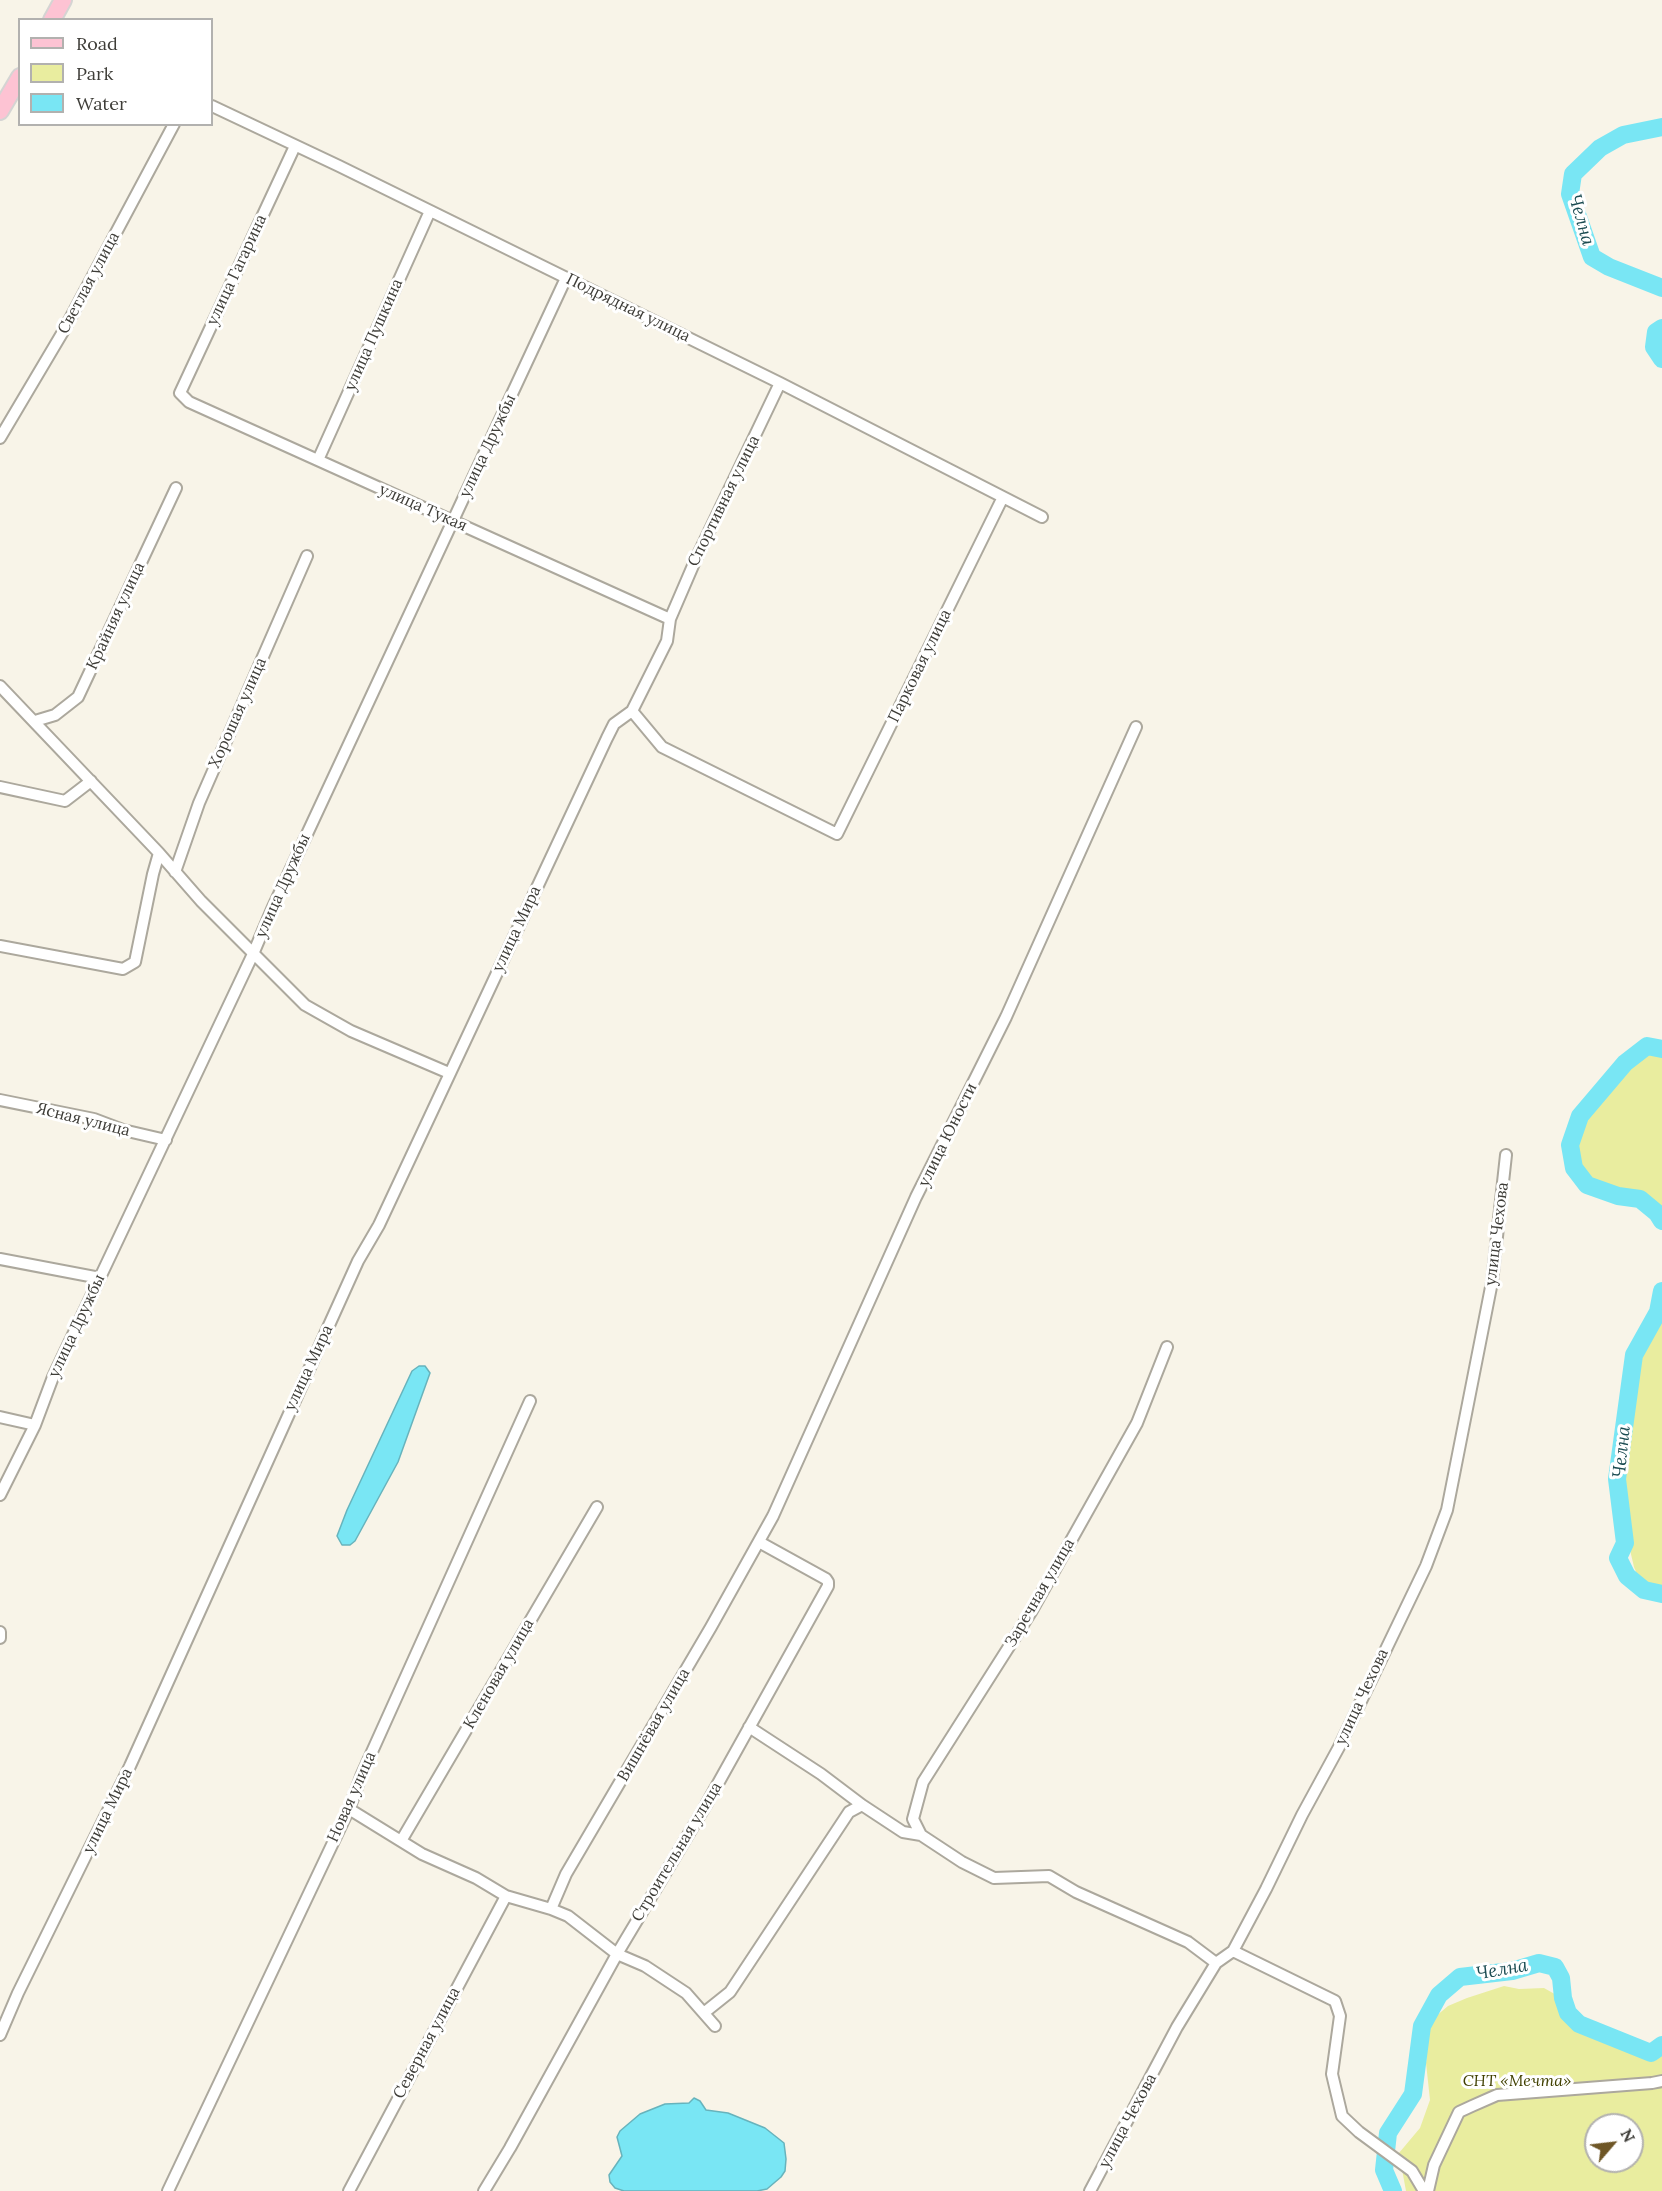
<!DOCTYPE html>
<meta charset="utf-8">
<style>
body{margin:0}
#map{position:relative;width:1662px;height:2191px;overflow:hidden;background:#f8f4e8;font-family:Lora,serif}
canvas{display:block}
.legend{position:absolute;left:18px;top:18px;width:195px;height:108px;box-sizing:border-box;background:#fff;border:2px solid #b2b1af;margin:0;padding:8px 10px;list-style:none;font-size:18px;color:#3e3d38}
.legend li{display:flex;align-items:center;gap:12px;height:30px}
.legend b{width:30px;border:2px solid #b2b1af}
.north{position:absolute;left:1584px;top:2113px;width:60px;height:60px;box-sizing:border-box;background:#fff;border:2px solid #b2b1af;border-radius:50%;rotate:62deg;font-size:16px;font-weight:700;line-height:24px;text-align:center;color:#3e3d38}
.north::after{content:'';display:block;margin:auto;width:21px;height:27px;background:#6e5626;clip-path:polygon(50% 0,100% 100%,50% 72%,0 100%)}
</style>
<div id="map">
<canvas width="1662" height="2191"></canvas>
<ul class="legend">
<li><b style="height:8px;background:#fdc3d3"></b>Road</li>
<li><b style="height:16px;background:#e9ed9f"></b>Park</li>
<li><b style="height:16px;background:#79e6f4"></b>Water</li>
</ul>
<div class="north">N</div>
</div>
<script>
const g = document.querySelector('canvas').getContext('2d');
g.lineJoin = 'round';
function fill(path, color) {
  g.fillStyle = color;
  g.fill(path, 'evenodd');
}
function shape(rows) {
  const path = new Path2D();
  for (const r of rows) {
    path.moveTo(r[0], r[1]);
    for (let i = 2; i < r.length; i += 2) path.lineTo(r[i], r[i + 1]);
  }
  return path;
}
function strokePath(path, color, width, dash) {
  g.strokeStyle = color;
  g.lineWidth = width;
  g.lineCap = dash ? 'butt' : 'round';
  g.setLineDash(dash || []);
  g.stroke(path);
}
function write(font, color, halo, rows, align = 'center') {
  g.font = font + ' Lora,serif';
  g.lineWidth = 6;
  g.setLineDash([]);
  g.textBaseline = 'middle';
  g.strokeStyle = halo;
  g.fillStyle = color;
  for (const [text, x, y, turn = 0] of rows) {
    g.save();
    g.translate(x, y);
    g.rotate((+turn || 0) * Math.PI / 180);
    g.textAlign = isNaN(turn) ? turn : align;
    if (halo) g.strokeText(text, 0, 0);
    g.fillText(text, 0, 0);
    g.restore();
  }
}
const green = shape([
 [1650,1047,1662,1055,1662,1229,1650,1213,1639,1204,1593,1194,1581,1181,1573,1166,1573,1148,1579,1129,1629,1060,1644,1049],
 [1662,1305,1662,1597,1660,1597,1642,1586,1634,1567,1626,1533,1621,1474,1630,1395,1650,1333],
 [1504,1986,1519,1989,1544,1988,1567,2001,1583,2021,1618,2040,1646,2047,1662,2045,1662,2191,1406,2191,1399,2153,1420,2128,1430,2100,1426,2063,1429,2029,1435,2017,1448,2006,1467,1998],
 [1596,2125,1632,2125,1632,2161,1596,2161]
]);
const water = shape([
 [419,1366,425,1366,430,1373,398,1462,355,1541,350,1545,342,1545,337,1536,347,1510,412,1371,419,1366],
 [694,2098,700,2101,706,2110,728,2113,765,2128,784,2143,786,2159,785,2171,781,2177,767,2189,757,2191,624,2191,615,2188,610,2182,609,2175,622,2156,617,2137,620,2131,640,2114,665,2104,689,2103,694,2098]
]);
const river = shape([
 [1662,127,1623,135,1600,148,1573,174,1570,194,1592,257,1609,267,1662,288],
 [1662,328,1656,332,1654,347,1662,359],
 [1662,1049,1647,1046,1625,1063,1580,1116,1570,1145,1574,1168,1587,1185,1618,1196,1640,1199,1657,1213,1662,1221],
 [1662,1291,1658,1312,1634,1355,1617,1479,1625,1543,1618,1558,1627,1576,1644,1590,1662,1594],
 [1393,2191,1384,2170,1388,2133,1413,2094,1422,2026,1439,1995,1460,1977,1512,1971,1539,1963,1555,1967,1561,1978,1563,1998,1568,2013,1579,2024,1651,2053,1662,2045]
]);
const minor = shape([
 [212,106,339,166,780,383,1042,517],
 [295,146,180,393,189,402,670,619],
 [0,438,64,330,174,124],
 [318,460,430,211],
 [0,686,159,853,201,901,305,1005,351,1031,449,1073],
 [632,711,662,747,837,834,1003,497],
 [35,721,55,715,78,697,176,488],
 [0,787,65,801,91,781],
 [175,872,199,803,307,556],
 [0,946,123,969,135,962,153,874,159,853],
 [0,1100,94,1119,123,1130,166,1140],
 [0,1259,100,1278],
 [1167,1347,1137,1423,1031,1612,923,1782,913,1819,921,1835,962,1862,994,1878,1049,1876,1076,1892,1188,1942,1216,1963],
 [0,1417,35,1425],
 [0,1495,35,1425,53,1377,253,954,273,907,566,278],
 [0,1632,0,1638],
 [749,1727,821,1774,862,1805],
 [349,1809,422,1854,476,1878,506,1896,551,1909,568,1916,617,1954,645,1966,686,1993,715,2026],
 [401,1841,597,1507],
 [551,1909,566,1874,711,1627,773,1516,916,1197,1006,1017,1136,727],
 [1233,1951,1335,2001,1340,2016,1332,2074,1342,2116,1359,2132,1412,2171,1424,2191],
 [705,2012,730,1992,849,1812,862,1805,903,1832,921,1835],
 [0,2035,18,1993,130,1766,358,1261,379,1225,607,738,614,724,632,711,667,641,670,619,695,561,780,383],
 [168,2191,349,1809,362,1774,530,1401],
 [349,2191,506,1896],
 [484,2191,510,2148,617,1954,706,1805,828,1586,828,1582,826,1579,759,1542],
 [1090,2191,1177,2027,1216,1963,1233,1951,1266,1889,1302,1815,1339,1747,1426,1566,1447,1510,1492,1282,1506,1155],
 [1428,2191,1434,2165,1459,2112,1472,2106,1497,2095,1652,2083,1662,2081]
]);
const primary = shape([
 [52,20,63,0],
 [0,111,20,77]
]);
const streetNames = [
 ["улица Гагарина",237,270,-65],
 ["Светлая улица",89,283,-62],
 ["Подрядная улица",628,308,26],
 ["улица Пушкина",374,335,-66],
 ["улица Дружбы",488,446,-65],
 ["Спортивная улица",724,501,-64],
 ["улица Тукая",423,508,24],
 ["Крайняя улица",116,616,-65],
 ["Парковая улица",920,666,-64],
 ["Хорошая улица",238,713,-66],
 ["улица Дружбы",283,886,-66],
 ["улица Мира",517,929,-65],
 ["Ясная улица",83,1120,14],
 ["улица Юности",948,1135,-64],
 ["улица Чехова",1497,1234,-83],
 ["улица Дружбы",77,1326,-65],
 ["улица Мира",309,1368,-65],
 ["Заречная улица",1040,1593,-60],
 ["Кленовая улица",499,1674,-60],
 ["улица Чехова",1362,1697,-65],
 ["Вишнёвая улица",654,1725,-60],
 ["Новая улица",352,1797,-66],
 ["улица Мира",108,1811,-64],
 ["Строительная улица",677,1852,-59],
 ["Северная улица",427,2043,-62],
 ["улица Чехова",1128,2121,-62]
];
const parkNames = [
 ["СНТ «Мечта»",1517,2081]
];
const waterNames = [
 ["Челна",1581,220,74],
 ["Челна",1622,1452,-84],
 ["Челна",1502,1970,-10]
];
fill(green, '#e9ed9f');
fill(water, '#79e6f4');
strokePath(water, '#67b3bc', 1.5);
strokePath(river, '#79e6f4', 18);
strokePath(minor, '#aca89d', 14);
strokePath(primary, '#d5d4d3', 20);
strokePath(minor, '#fff', 10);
strokePath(primary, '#fdc3d3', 16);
write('16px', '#3e3d38', '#fff', streetNames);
write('italic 16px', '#404000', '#fff', parkNames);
write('italic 18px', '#1a4b51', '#fff', waterNames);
</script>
